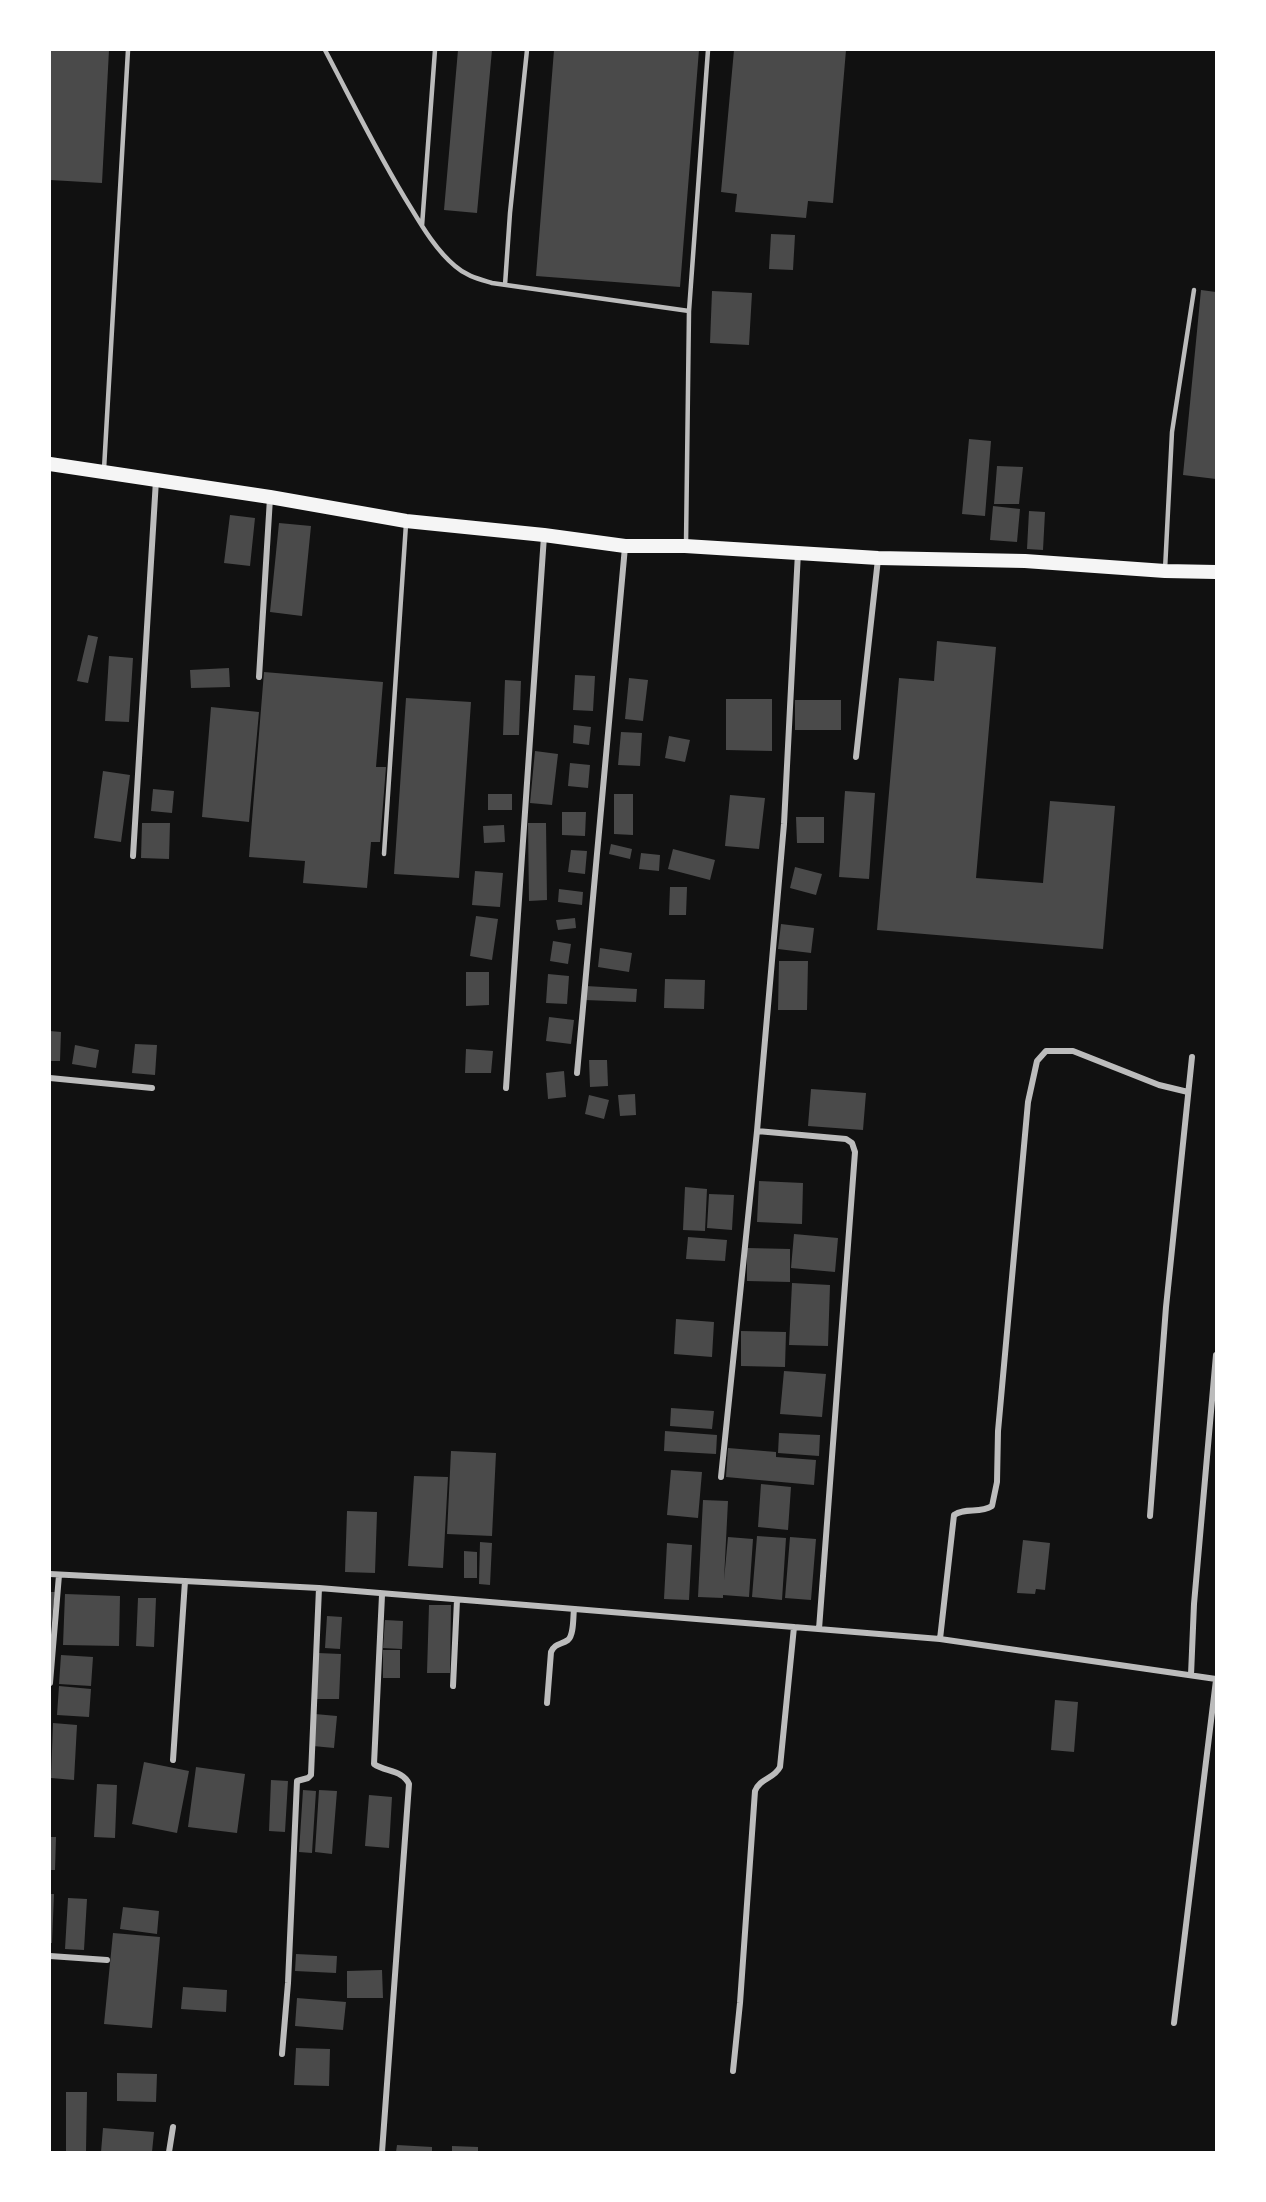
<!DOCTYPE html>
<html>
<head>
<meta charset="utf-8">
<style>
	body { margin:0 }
	#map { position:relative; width:1266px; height:2202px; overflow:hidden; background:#111; font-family:Mulish,sans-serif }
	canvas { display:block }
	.frame { position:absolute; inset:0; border:51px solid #fff; pointer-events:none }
</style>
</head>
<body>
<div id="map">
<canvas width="1266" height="2202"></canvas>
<div class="frame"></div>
</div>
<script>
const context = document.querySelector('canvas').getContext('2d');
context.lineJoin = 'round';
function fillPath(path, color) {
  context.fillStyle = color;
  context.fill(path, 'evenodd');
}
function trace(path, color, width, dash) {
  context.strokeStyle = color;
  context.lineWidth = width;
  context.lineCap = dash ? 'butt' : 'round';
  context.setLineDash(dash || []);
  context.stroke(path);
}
fillPath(new Path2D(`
	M 50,50 L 109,50 L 102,183 L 50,180 Z
	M 458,50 L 492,50 L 477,213 L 444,210 Z
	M 554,50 L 699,50 L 680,287 L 536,276 Z
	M 734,50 L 846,50 L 833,203 L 808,201 L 806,218 L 735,212 L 737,194 L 721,192 Z
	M 771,234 L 795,235 L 793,270 L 769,269 Z
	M 1201,290 L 1216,292 L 1216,479 L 1183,475 Z
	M 712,291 L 752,293 L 749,345 L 710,343 Z
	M 969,439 L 991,441 L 985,516 L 962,514 Z
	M 997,466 L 1023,467 L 1019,504 L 994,504 Z
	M 993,506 L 1020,509 L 1017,542 L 990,540 Z
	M 1029,511 L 1045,512 L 1043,550 L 1027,549 Z
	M 230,515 L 255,518 L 250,566 L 224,563 Z
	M 279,523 L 311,526 L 302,616 L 270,612 Z
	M 88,635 L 98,637 L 88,683 L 77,681 Z
	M 937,641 L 996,647 L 976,878 L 1043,883 L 1050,801 L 1115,806 L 1103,949 L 877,930 L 899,678 L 934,681 Z
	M 109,656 L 133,658 L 129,722 L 105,721 Z
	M 229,668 L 230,687 L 191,688 L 190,670 Z
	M 264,672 L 383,682 L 376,767 L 386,767 L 380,842 L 371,842 L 367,888 L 303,883 L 305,861 L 249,857 Z
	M 575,675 L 595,676 L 593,711 L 573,710 Z
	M 629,678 L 648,680 L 643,721 L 625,719 Z
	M 505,680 L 521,681 L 519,735 L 503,735 Z
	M 406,698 L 471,702 L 459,878 L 394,874 Z
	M 726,699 L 772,699 L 772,751 L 726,750 Z
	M 795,700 L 841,700 L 841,730 L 795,730 Z
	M 211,707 L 259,712 L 249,822 L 202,817 Z
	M 574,725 L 591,727 L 589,745 L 573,743 Z
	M 621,732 L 642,733 L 640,766 L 618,765 Z
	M 669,736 L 690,740 L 685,762 L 665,758 Z
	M 535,751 L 558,754 L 552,805 L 530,803 Z
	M 570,763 L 590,765 L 588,788 L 568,786 Z
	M 103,771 L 130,775 L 121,842 L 94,838 Z
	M 153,789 L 174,791 L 172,813 L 151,811 Z
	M 845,791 L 875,793 L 869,879 L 839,877 Z
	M 488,794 L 512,794 L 512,810 L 488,810 Z
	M 614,794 L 633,794 L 633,835 L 614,834 Z
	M 730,795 L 765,798 L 759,849 L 725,846 Z
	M 562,812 L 586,812 L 585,836 L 562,835 Z
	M 796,817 L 824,817 L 824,843 L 797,843 Z
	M 142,823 L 170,823 L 169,859 L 141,858 Z
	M 528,823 L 546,823 L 547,900 L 529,901 Z
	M 504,825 L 505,842 L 484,843 L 483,826 Z
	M 611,844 L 632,849 L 630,859 L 609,854 Z
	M 673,849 L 715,860 L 710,880 L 668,869 Z
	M 571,850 L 587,851 L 585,874 L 568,872 Z
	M 641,853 L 660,855 L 659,871 L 639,869 Z
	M 795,867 L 822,874 L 816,895 L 790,888 Z
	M 475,871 L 503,873 L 500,907 L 472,905 Z
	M 670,887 L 687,887 L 686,915 L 669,915 Z
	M 559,889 L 583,892 L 582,905 L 558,902 Z
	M 476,916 L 498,919 L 492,960 L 470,956 Z
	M 575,918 L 576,928 L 558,930 L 556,920 Z
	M 781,924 L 814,928 L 811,953 L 778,949 Z
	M 553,941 L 571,944 L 568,964 L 550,961 Z
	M 600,948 L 632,953 L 629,972 L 598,967 Z
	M 779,961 L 808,961 L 807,1010 L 778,1010 Z
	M 466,972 L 489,972 L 489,1005 L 466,1006 Z
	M 548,974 L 569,976 L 567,1004 L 546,1003 Z
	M 665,979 L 705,980 L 704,1009 L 664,1008 Z
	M 586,986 L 637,989 L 636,1002 L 585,1000 Z
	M 549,1017 L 574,1020 L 571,1044 L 546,1041 Z
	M 50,1031 L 61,1032 L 60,1061 L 50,1061 Z
	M 135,1044 L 157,1045 L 155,1075 L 132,1073 Z
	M 75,1045 L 99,1050 L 96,1068 L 72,1064 Z
	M 466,1049 L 493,1051 L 491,1073 L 465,1073 Z
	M 589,1060 L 607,1060 L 608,1086 L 590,1087 Z
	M 564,1071 L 566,1097 L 548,1099 L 546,1073 Z
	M 811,1089 L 866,1093 L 863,1130 L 808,1126 Z
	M 635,1094 L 636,1115 L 620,1116 L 618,1095 Z
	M 589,1095 L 609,1100 L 604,1119 L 585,1114 Z
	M 759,1181 L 803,1183 L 802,1224 L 757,1222 Z
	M 685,1187 L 707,1189 L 705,1231 L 683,1230 Z
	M 709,1194 L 734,1195 L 732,1230 L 707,1228 Z
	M 794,1234 L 838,1238 L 835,1272 L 791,1268 Z
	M 688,1237 L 727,1240 L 725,1261 L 686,1259 Z
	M 747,1248 L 790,1249 L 790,1282 L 747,1281 Z
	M 792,1283 L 830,1285 L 828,1346 L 789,1345 Z
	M 676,1319 L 714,1322 L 712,1357 L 674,1354 Z
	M 741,1331 L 786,1332 L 785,1367 L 741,1366 Z
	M 784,1371 L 826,1374 L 822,1417 L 780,1414 Z
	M 671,1408 L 714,1411 L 712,1429 L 670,1426 Z
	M 665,1431 L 717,1435 L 716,1454 L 664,1451 Z
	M 779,1433 L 820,1435 L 819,1456 L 778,1453 Z
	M 728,1448 L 776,1452 L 776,1457 L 816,1460 L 814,1485 L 726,1477 Z
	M 451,1451 L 496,1453 L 492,1536 L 447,1534 Z
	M 671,1470 L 702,1472 L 698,1518 L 667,1515 Z
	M 414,1476 L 448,1477 L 443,1568 L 408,1566 Z
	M 761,1484 L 791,1487 L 788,1530 L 758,1527 Z
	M 703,1500 L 728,1501 L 724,1580 L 728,1537 L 753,1539 L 749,1597 L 723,1595 L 723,1598 L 698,1597 Z
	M 347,1511 L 377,1512 L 375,1573 L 345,1572 Z
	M 757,1536 L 786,1538 L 782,1600 L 752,1597 Z
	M 790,1537 L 816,1539 L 811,1600 L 785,1598 Z
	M 1023,1540 L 1050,1543 L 1045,1590 L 1036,1589 L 1035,1594 L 1017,1593 Z
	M 480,1542 L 492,1543 L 490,1585 L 479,1584 Z
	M 667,1543 L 692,1545 L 689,1600 L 664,1599 Z
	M 464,1551 L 477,1552 L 477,1578 L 464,1578 Z
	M 50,1592 L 55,1592 L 51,1627 L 50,1627 Z
	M 65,1594 L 120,1596 L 119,1646 L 63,1645 Z
	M 138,1598 L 156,1598 L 154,1647 L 136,1646 Z
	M 429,1605 L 451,1605 L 450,1673 L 427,1673 Z
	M 327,1616 L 342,1617 L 340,1649 L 325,1648 Z
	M 385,1620 L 403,1621 L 402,1649 L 383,1648 Z
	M 383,1650 L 400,1650 L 400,1678 L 383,1678 Z
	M 318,1653 L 341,1654 L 339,1699 L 316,1699 Z
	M 61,1655 L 93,1657 L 91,1686 L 59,1684 Z
	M 59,1686 L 91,1689 L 89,1717 L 57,1715 Z
	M 1055,1700 L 1078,1702 L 1074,1752 L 1051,1750 Z
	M 315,1714 L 337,1716 L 334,1748 L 313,1746 Z
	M 53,1723 L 77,1725 L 74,1780 L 51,1778 Z
	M 144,1762 L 189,1771 L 177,1833 L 132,1824 Z
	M 196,1767 L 245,1774 L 237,1833 L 188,1827 Z
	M 271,1780 L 288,1781 L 285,1832 L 269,1831 Z
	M 97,1784 L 117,1785 L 115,1838 L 94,1837 Z
	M 303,1790 L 316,1791 L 312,1853 L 299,1852 Z
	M 319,1790 L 337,1791 L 332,1854 L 315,1852 Z
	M 369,1795 L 392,1797 L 389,1848 L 365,1846 Z
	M 50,1837 L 56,1837 L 55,1870 L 50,1870 Z
	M 50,1894 L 54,1894 L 52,1943 L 50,1943 Z
	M 68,1898 L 87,1899 L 84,1950 L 65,1949 Z
	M 123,1907 L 159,1911 L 157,1934 L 120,1929 Z
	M 113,1933 L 160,1937 L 152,2028 L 104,2024 Z
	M 296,1954 L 337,1956 L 336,1973 L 295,1971 Z
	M 382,1970 L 383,1998 L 347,1998 L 347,1971 Z
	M 183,1987 L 227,1990 L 226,2012 L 181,2009 Z
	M 297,1998 L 346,2002 L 343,2030 L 295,2026 Z
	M 296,2048 L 330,2049 L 329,2086 L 294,2085 Z
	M 117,2073 L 157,2074 L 156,2102 L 117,2101 Z
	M 66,2092 L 87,2092 L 86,2152 L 66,2152 Z
	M 103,2128 L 154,2132 L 152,2152 L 101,2152 Z
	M 397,2145 L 432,2147 L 432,2152 L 396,2152 Z
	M 452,2146 L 478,2147 L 478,2152 L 452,2152 Z`), '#4a4a4a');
trace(new Path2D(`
	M 325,50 C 353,103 379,157 411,208 C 423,228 437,251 455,266 C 466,276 479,279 492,283 L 689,311
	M 422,226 L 435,50
	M 505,285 L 510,213 L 527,50
	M 104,469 L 128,50
	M 686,544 L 689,311 L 708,50
	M 1165,570 L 1172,432 L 1194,290
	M 384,854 L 406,524`), '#bcbcbc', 4.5);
trace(new Path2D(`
	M 259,677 L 270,498
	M 856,757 L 878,559
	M 133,856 L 156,480
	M 577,1073 L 625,547
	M 50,1078 L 152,1088
	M 506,1088 L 544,536
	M 757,1131 L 846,1139 L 852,1143 L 855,1152 L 819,1629
	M 721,1477 L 757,1131 L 784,824 L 798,552
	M 1150,1516 L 1166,1307 L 1192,1057
	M 50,1574 L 319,1588 L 940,1639 L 1216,1679
	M 940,1639 L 954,1515 C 965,1507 980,1514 992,1506 L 997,1482 L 998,1431 L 1028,1102 L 1037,1061 L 1046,1051 L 1073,1051 L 1159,1085 L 1188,1092
	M 1191,1675 L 1194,1604 L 1216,1355
	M 50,1683 L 59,1575
	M 453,1686 L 457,1600
	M 547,1703 L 551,1652 C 555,1643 561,1645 568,1640 C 574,1635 573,1617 574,1609
	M 173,1760 L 185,1581
	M 50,1956 L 107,1960
	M 1174,2023 L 1216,1680
	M 282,2054 L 288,1983 L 297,1781 L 308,1778 L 311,1775 L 319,1588
	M 733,2071 L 740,2003 L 755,1791 C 760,1778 774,1779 780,1767 L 794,1627
	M 169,2152 L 173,2127
	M 382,2152 L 409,1784 C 403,1770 385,1772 374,1764 L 382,1595`), '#bcbcbc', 6);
trace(new Path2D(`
	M 50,464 L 270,497 L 406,521 L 544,535 L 625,546 L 685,546 L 878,558 L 1025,561 L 1165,571 L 1216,572`), '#f5f5f5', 14);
</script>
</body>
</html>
